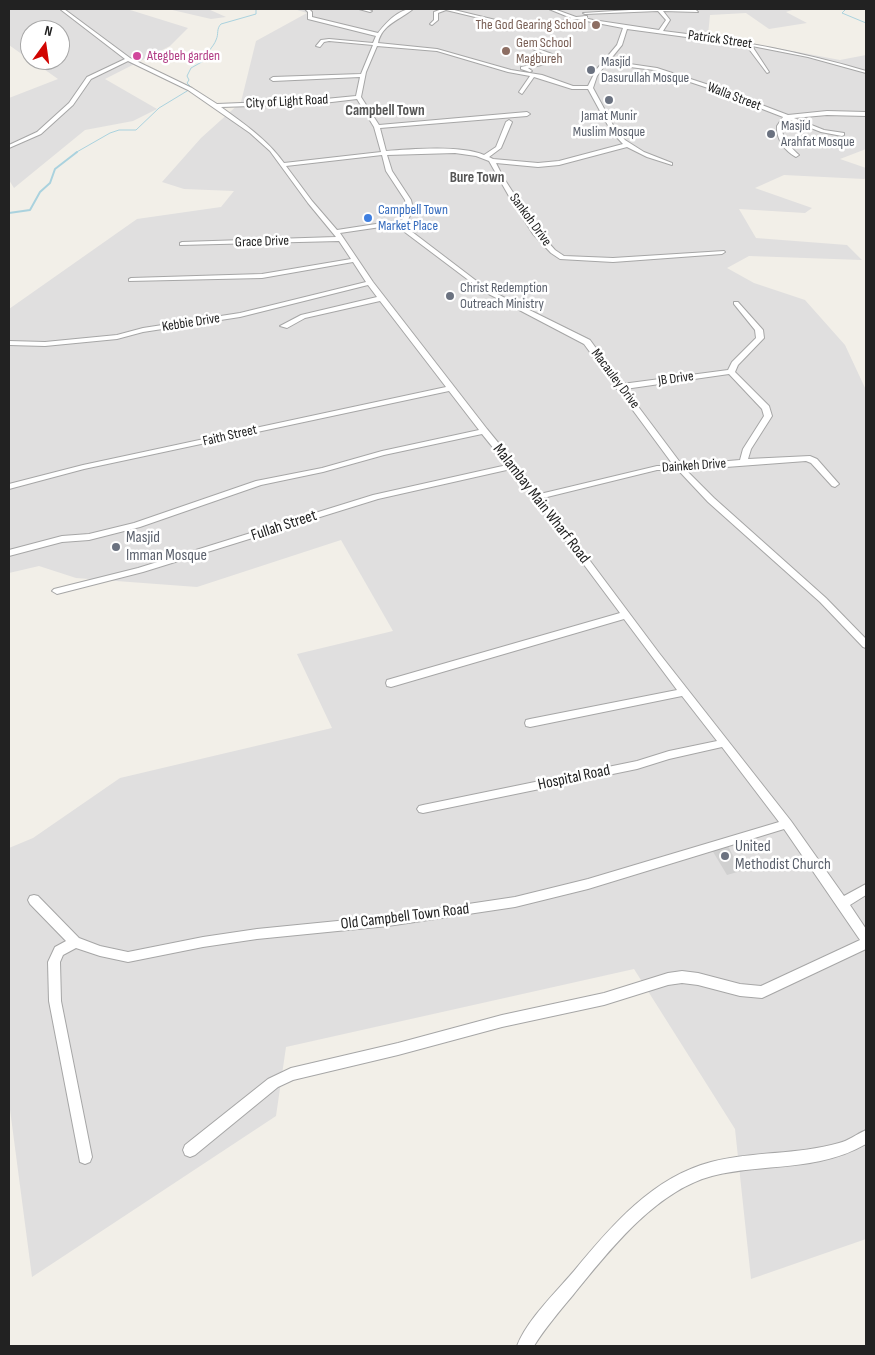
<!DOCTYPE html>
<html>
<head>
<meta charset="utf-8">
<style>
	body { margin:0 }
	#map { position:relative; width:875px; height:1355px; overflow:hidden; background:#f2efe8; font-family:"Sofia Sans Condensed",sans-serif }
	canvas { display:block }
	.frame { position:absolute; inset:0; border:10px solid #222; pointer-events:none }
	.north { position:absolute; left:20px; top:20px; width:50px; height:50px; box-sizing:border-box; background:#fff; border:1px solid #a7a7a7; border-radius:50%; rotate:14deg; font-size:14px; font-weight:700; line-height:20px; text-align:center; color:#222 }
	.north::after { content:''; display:block; margin:auto; width:18px; height:22px; background:#d10502; clip-path:polygon(50% 0,100% 100%,50% 72%,0 100%) }
</style>
</head>
<body>
<div id="map">
<canvas width="875" height="1355"></canvas>
<div class="frame"></div>
<div class="north">N</div>
</div>
<script>
const context = document.querySelector('canvas').getContext('2d');
context.lineJoin = 'round';
function fillPath(path, color) {
  context.fillStyle = color;
  context.fill(path, 'evenodd');
}
function trace(path, color, width, dash) {
  context.strokeStyle = color;
  context.lineWidth = width;
  context.lineCap = dash ? 'butt' : 'round';
  context.setLineDash(dash || []);
  context.stroke(path);
}
function label(font, color, halo, rows, align = 'center') {
  context.font = font + ' "Sofia Sans Condensed",sans-serif';
  context.lineWidth = 5;
  context.setLineDash([]);
  context.textBaseline = 'middle';
  context.strokeStyle = halo;
  context.fillStyle = color;
  for (const [text, x, y, turn = 0] of rows) {
    context.save();
    context.translate(x, y);
    context.rotate((+turn || 0) * Math.PI / 180);
    context.textAlign = isNaN(turn) ? turn : align;
    if (halo) context.strokeText(text, 0, 0);
    context.fillText(text, 0, 0);
    context.restore();
  }
}
fillPath(new Path2D(`
	M 9,9 L 127,9 L 188,28 L 170,46 L 105,79 L 157,109 L 133,121 L 85,130 L 14,188 L 9,180 L 9,98 L 58,79 L 31,60 L 60,60 L 60,30 L 30,30 L 30,60 L 9,45 Z
	M 168,9 L 208,9 L 226,17 L 211,19 Z
	M 294,9 L 795,9 L 786,12 L 807,23 L 769,29 L 746,13 L 710,15 L 708,35 L 840,60 L 866,55 L 866,149 L 840,159 L 866,168 L 866,178 L 864,179 L 784,175 L 755,188 L 812,208 L 805,213 L 739,209 L 756,238 L 847,245 L 862,260 L 749,256 L 727,268 L 754,283 L 805,300 L 845,345 L 866,390 L 866,1239 L 751,1279 L 735,1129 L 634,969 L 286,1047 L 276,1116 L 32,1277 L 9,1102 L 9,848 L 33,838 L 120,778 L 332,728 L 297,654 L 393,631 L 341,540 L 197,587 L 76,578 L 39,566 L 9,573 L 9,309 L 137,219 L 221,207 L 234,191 L 184,189 L 162,182 L 201,138 L 241,102 L 256,41 L 307,13 Z`), '#e0dfdf');
fillPath(new Path2D(`
	M 728,846 L 741,871 L 727,875 L 712,850 Z`), '#d0d0d0');
trace(new Path2D(`
	M 846,9 L 842,13 L 866,23
	M 75,153 L 110,133 L 119,130 L 136,130 L 159,108 L 192,88 L 187,83 L 189,80 L 187,76 L 191,68 L 207,59 C 207,50 213,48 216,40 C 219,34 216,29 221,24 L 256,14 L 256,9`), '#aad2de', 1);
trace(new Path2D(`
	M 9,213 L 30,210 L 40,192 L 50,183 L 55,169 L 77,152`), '#aad2de', 2);
const minor = new Path2D(`
	M 60,9 L 64,9 L 130,58 L 192,88 L 217,104 L 315,100 L 356,96 L 360,77 L 273,81 L 270,79 L 273,77 L 361,74 L 373,45 L 329,41 L 324,42 L 320,47 L 316,46 L 321,40 L 329,39 L 373,43 L 376,36 L 308,19 L 308,12 L 305,9 L 309,9 L 312,12 L 312,17 L 378,33 C 386,23 398,9 413,9 C 400,20 382,24 378,43 L 437,49 L 511,70 L 542,75 L 573,86 L 588,86 L 596,70 L 617,45 L 623,28 L 576,19 L 537,30 L 529,30 L 446,10 L 438,13 L 438,20 L 432,25 L 430,24 L 434,20 L 434,12 L 442,9 L 450,9 L 529,28 L 537,28 L 571,18 L 549,9 L 554,9 L 576,17 L 587,16 L 587,18 L 584,18 L 593,20 L 659,30 L 666,20 L 658,11 L 585,14 L 583,13 L 646,9 L 696,10 L 698,12 L 663,11 L 670,20 L 663,31 C 732,39 799,51 866,71 L 866,73 L 808,57 L 752,46 L 769,72 L 767,73 L 746,45 L 627,29 L 622,45 L 609,61 L 657,68 L 712,86 L 788,115 L 827,111 L 866,112 L 866,116 L 827,115 L 794,118 L 824,130 L 844,133 L 844,135 L 842,136 L 821,132 L 788,119 C 774,131 789,146 799,155 L 796,157 C 785,151 776,139 777,126 L 783,117 L 708,88 L 654,70 L 606,64 L 597,76 L 593,88 L 613,125 L 625,140 L 644,152 L 672,163 L 672,165 L 647,157 L 627,147 L 559,165 L 538,167 L 496,163 L 503,177 L 538,231 L 555,250 L 564,256 L 613,258 L 724,251 L 725,252 L 722,254 L 613,262 L 560,259 L 551,253 L 533,234 L 510,198 L 489,161 L 476,156 L 455,153 L 387,155 L 392,171 L 411,200 L 413,209 L 407,222 L 407,228 L 487,289 L 590,340 L 622,384 L 728,370 L 732,362 L 756,338 L 755,330 L 734,304 L 734,302 L 738,302 L 763,330 L 764,338 L 738,365 L 735,372 L 769,406 L 772,416 L 751,449 L 748,459 L 810,456 L 817,459 L 839,484 L 835,487 L 832,486 L 811,463 L 806,461 L 686,470 L 714,498 L 826,598 L 866,639 L 866,648 L 863,647 L 820,602 L 708,502 L 678,470 L 657,470 L 543,498 L 659,653 L 791,821 L 844,896 L 866,884 L 866,895 L 850,905 L 866,929 L 866,949 L 762,998 L 740,996 L 698,985 L 682,983 L 668,985 L 604,1005 L 502,1027 L 398,1055 L 293,1080 L 278,1087 L 195,1155 L 190,1157 L 185,1155 L 183,1150 L 185,1145 L 268,1079 L 291,1068 L 398,1043 L 502,1015 L 604,993 L 668,973 L 682,971 L 698,973 L 740,984 L 761,986 L 860,940 L 784,829 L 588,889 L 515,907 L 388,926 L 257,939 L 203,947 L 128,962 L 100,956 L 76,948 L 63,955 L 60,962 L 61,1001 L 92,1157 L 90,1162 L 85,1164 L 80,1162 L 49,1001 L 48,962 L 55,947 L 66,941 L 30,904 L 28,900 L 30,896 L 34,895 L 38,896 L 79,938 L 100,946 L 128,952 L 203,937 L 257,929 L 388,916 L 515,897 L 588,879 L 779,822 L 722,747 L 669,759 L 637,769 L 423,813 L 419,812 L 417,809 L 419,806 L 423,805 L 637,761 L 669,751 L 717,741 L 682,696 L 530,727 L 526,726 L 525,723 L 526,720 L 530,719 L 677,690 L 624,619 L 391,687 L 387,686 L 386,683 L 387,680 L 620,613 L 535,499 L 511,469 L 378,499 L 143,572 L 57,594 L 52,591 L 54,589 L 138,568 L 373,495 L 507,465 L 482,434 L 384,455 L 323,472 L 261,485 L 140,527 L 89,540 L 62,542 L 9,556 L 9,550 L 62,536 L 89,534 L 134,523 L 256,481 L 322,468 L 382,451 L 479,430 L 449,391 L 84,469 L 9,489 L 9,484 L 83,465 L 446,387 L 380,301 L 305,318 L 287,328 L 280,326 L 301,315 L 377,297 L 368,285 L 240,317 L 143,332 L 117,339 L 45,346 L 9,345 L 9,341 L 45,342 L 117,335 L 143,328 L 240,313 L 366,282 L 353,262 L 262,278 L 129,281 L 129,279 L 131,278 L 262,274 L 351,259 L 339,241 L 180,245 L 180,243 L 182,242 L 336,237 L 308,203 L 270,151 L 250,133 L 188,90 L 128,61 L 91,79 L 73,105 L 41,134 L 9,148 L 9,145 L 37,132 L 69,103 L 87,77 L 125,59 ZM 377,46 L 437,51 L 508,72 L 530,76 L 519,92 L 522,94 L 534,77 L 572,89 L 588,89 L 611,131 L 623,144 L 559,161 L 538,163 L 493,159 L 489,157 L 501,148 L 512,122 L 509,120 L 506,122 L 496,147 L 484,155 C 462,145 412,149 386,151 L 380,128 L 527,116 L 530,114 L 527,112 L 379,125 L 361,97 L 366,72 ZM 357,99 L 374,127 L 381,152 L 284,163 C 267,139 244,124 221,107 L 315,104 ZM 382,155 L 386,171 L 405,200 L 407,209 L 402,220 L 337,230 L 312,201 L 286,166 ZM 401,224 L 402,230 L 483,291 L 584,344 L 674,466 L 657,466 L 540,494 L 487,429 L 373,282 L 340,233 ZM 729,374 L 762,409 L 764,416 L 743,449 L 740,460 L 682,465 L 625,389 Z
	M 359,9 L 366,9 L 372,11 L 370,12 Z
	M 533,47 L 560,57 L 559,61 L 528,68 L 532,71 L 530,72 L 521,69 L 521,67 L 555,60 L 555,59 L 533,49 Z
	M 866,1130 L 866,1144 C 818,1172 763,1163 712,1176 C 655,1191 608,1252 573,1295 C 559,1312 545,1328 534,1346 L 517,1346 C 527,1320 556,1292 574,1271 C 611,1226 653,1177 711,1162 C 753,1151 797,1155 839,1143 C 848,1141 857,1134 866,1130 Z`);
trace(minor, '#a6a6a6', 2);
fillPath(minor, '#fff');
for (const [x, y, r, color] of [
	[596,25,5,"#8d6e63"],
	[506,51,5,"#8d6e63"],
	[137,56,5,"#d1479c"],
	[591,70,5,"#6b7280"],
	[609,100,5,"#6b7280"],
	[771,134,5,"#6b7280"],
	[368,218,5,"#3f7fe0"],
	[450,296,5,"#6b7280"],
	[116,547,5,"#6b7280"],
	[725,856,5,"#6b7280"]
]) {
  const dot = new Path2D();
  dot.arc(x, y, r, 0, 2 * Math.PI);
  context.fillStyle = color;
  context.fill(dot);
  trace(dot, '#fff', 2);
}
label('14px', '#785e54', '#fff', [
	["The God Gearing School",586,25],
	["Gem School",516,43,"left"],
	["Magbureh",516,59,"left"]
], 'right');
label('14px', '#222', '#fff', [
	["Patrick Street",720,40,8],
	["Walla Street",734,97,21],
	["City of Light Road",287,102,-3],
	["Sankoh Drive",530,220,54],
	["Grace Drive",262,242,-2],
	["Kebbie Drive",191,323,-9],
	["Macauley Drive",615,379,53],
	["JB Drive",676,379,-8],
	["Faith Street",230,436,-13],
	["Dainkeh Drive",694,466,-4]
]);
label('14px', '#b23c85', '#fff', [
	["Ategbeh garden",147,56]
], 'left');
label('14px', '#5b616d', '#fff', [
	["Masjid",601,62],
	["Dasurullah Mosque",601,78],
	["Jamat Munir",609,116,"center"],
	["Muslim Mosque",609,132,"center"],
	["Masjid",781,126],
	["Arahfat Mosque",781,142],
	["Christ Redemption",460,288],
	["Outreach Ministry",460,304]
], 'left');
label('14px', '#366cbe', '#fff', [
	["Campbell Town",378,210],
	["Market Place",378,226]
], 'left');
label('bold 15px', '#555', '#fff', [
	["Campbell Town",385,111],
	["Bure Town",477,178]
]);
label('16px', '#222', '#fff', [
	["Malambay Main Wharf Road",541,504,52],
	["Fullah Street",284,526,-18],
	["Hospital Road",574,778,-12],
	["Old Campbell Town Road",405,917,-7]
]);
label('16px', '#5b616d', '#fff', [
	["Masjid",126,538],
	["Imman Mosque",126,556],
	["United",735,847],
	["Methodist Church",735,865]
], 'left');
</script>
</body>
</html>
